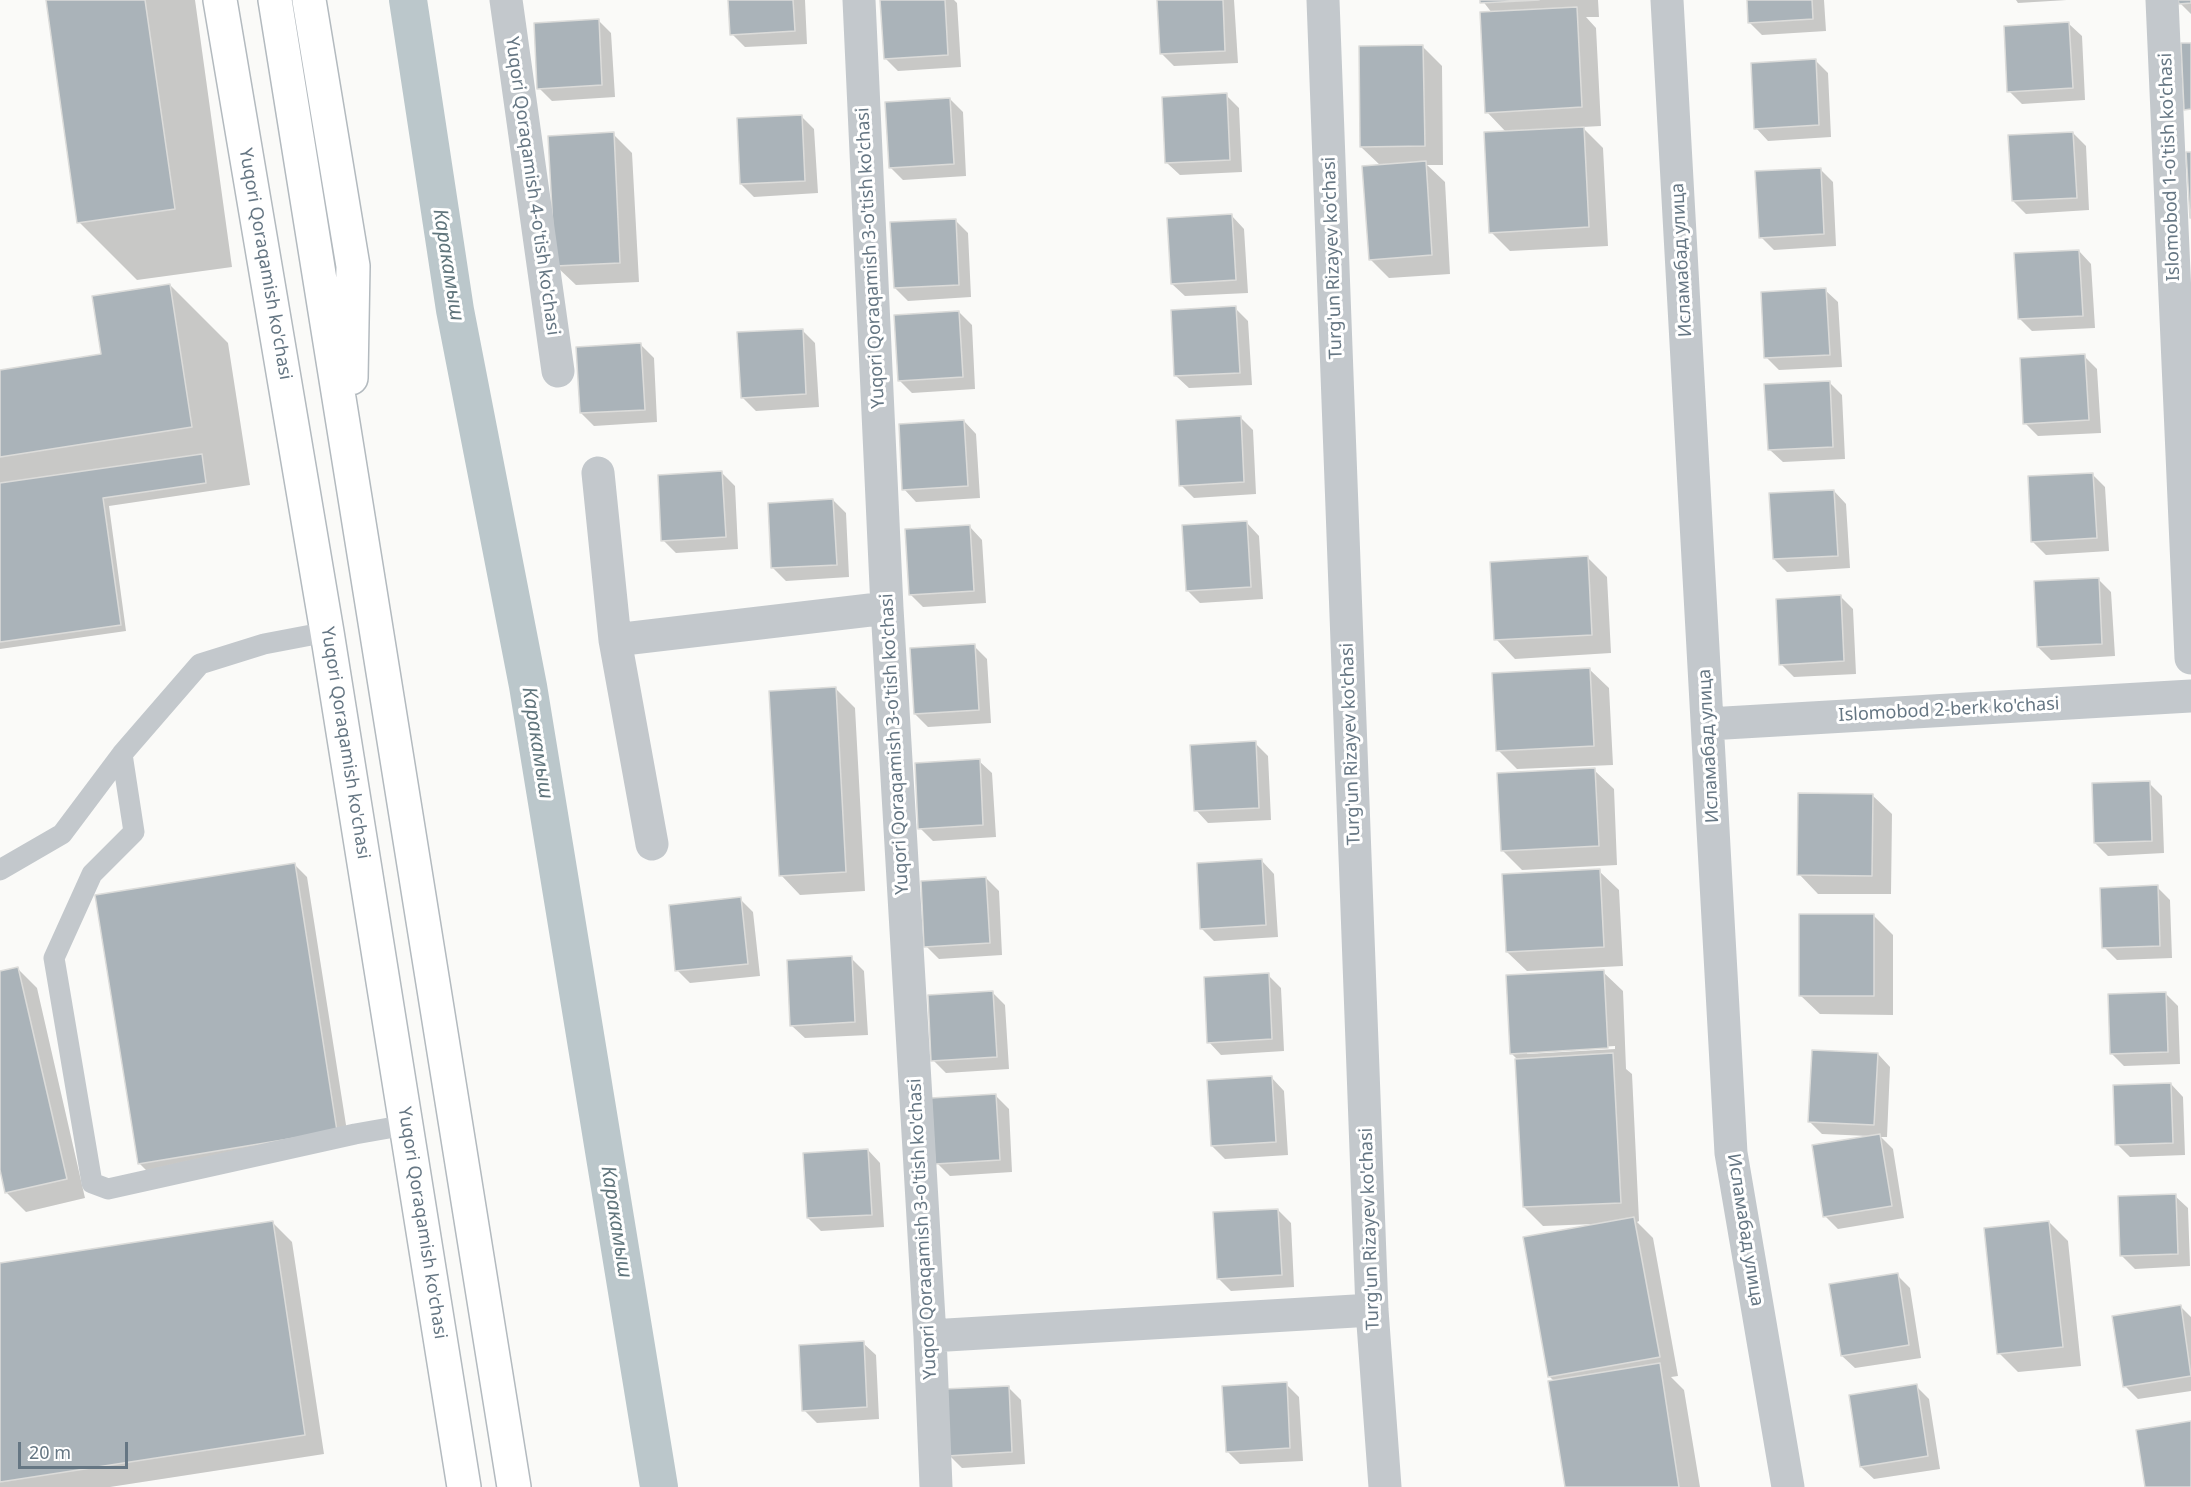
<!DOCTYPE html>
<html>
<head>
<meta charset="utf-8">
<style>
	body { margin:0 }
	#map { position:relative; width:2191px; height:1487px; overflow:hidden; background:#fafaf8; font-family:"Noto Sans",sans-serif }
	canvas { display:block }
	.scale { position:absolute; left:18px; top:1442px; width:110px; height:27px; box-sizing:border-box; border:3px solid #657683; border-top:0; padding-left:8px; font-size:18px; line-height:21px; white-space:nowrap; color:#657683; -webkit-text-stroke:4px #fff; paint-order:stroke }
</style>
</head>
<body>
<div id="map">
<canvas width="2191" height="1487"></canvas>
<div class="scale">20 m</div>
</div>
<script>
const context = document.querySelector('canvas').getContext('2d');
context.lineJoin = 'round';
function fillPath(path, color) {
  context.fillStyle = color;
  context.fill(path, 'evenodd');
}
function trace(path, color, width, dash) {
  context.strokeStyle = color;
  context.lineWidth = width;
  context.lineCap = dash ? 'butt' : 'round';
  context.setLineDash(dash || []);
  context.stroke(path);
}
function label(font, color, halo, rows, align = 'center') {
  context.font = font + ' "Noto Sans",sans-serif';
  context.lineWidth = 6;
  context.setLineDash([]);
  context.textBaseline = 'middle';
  context.strokeStyle = halo;
  context.fillStyle = color;
  for (const [text, x, y, turn = 0] of rows) {
    context.save();
    context.translate(x, y);
    context.rotate((+turn || 0) * Math.PI / 180);
    context.textAlign = isNaN(turn) ? turn : align;
    if (halo) context.strokeText(text, 0, 0);
    context.fillText(text, 0, 0);
    context.restore();
  }
}
fillPath(new Path2D(`
	M 48,0 L 195,0 L 232,267 L 137,280 L 79,222 Z
	M 730,0 L 805,0 L 807,44 L 745,47 L 732,34 Z
	M 882,0 L 954,0 L 957,3 L 961,67 L 898,71 L 885,58 Z
	M 1159,0 L 1234,0 L 1238,63 L 1174,66 L 1162,54 Z
	M 1482,0 L 1598,0 L 1599,17 L 1586,17 L 1596,28 L 1601,126 L 1582,127 L 1603,148 L 1608,246 L 1510,251 L 1491,232 L 1507,133 L 1487,112 L 1492,13 Z
	M 1748,0 L 1824,0 L 1826,31 L 1762,35 L 1749,22 Z
	M 2016,0 L 2067,0 L 2018,3 Z
	M 2180,0 L 2191,0 L 2191,14 L 2180,3 Z
	M 598,20 L 611,33 L 615,97 L 552,101 L 539,88 Z
	M 2069,24 L 2082,36 L 2085,100 L 2022,104 L 2009,91 Z
	M 1423,47 L 1442,66 L 1443,165 L 1427,165 L 1445,182 L 1450,274 L 1389,278 L 1370,259 L 1381,166 L 1361,147 Z
	M 1815,60 L 1828,73 L 1831,137 L 1768,141 L 1756,128 Z
	M 1226,95 L 1239,108 L 1242,172 L 1180,175 L 1167,163 Z
	M 950,99 L 963,112 L 966,176 L 903,180 L 890,167 Z
	M 801,116 L 814,129 L 818,193 L 754,197 L 741,184 Z
	M 2073,133 L 2086,146 L 2089,210 L 2026,214 L 2013,201 Z
	M 613,134 L 632,153 L 639,282 L 576,285 L 556,266 Z
	M 1820,169 L 1833,182 L 1836,246 L 1774,250 L 1761,237 Z
	M 1232,216 L 1244,229 L 1248,293 L 1185,296 L 1172,284 Z
	M 955,220 L 968,233 L 971,297 L 908,301 L 895,288 Z
	M 2079,251 L 2091,264 L 2095,328 L 2032,331 L 2019,318 Z
	M 170,285 L 228,343 L 250,485 L 109,506 L 126,631 L 0,649 L 0,372 L 103,356 Z
	M 1825,290 L 1838,302 L 1842,367 L 1779,370 L 1766,357 Z
	M 1235,308 L 1248,321 L 1252,385 L 1189,388 L 1176,376 Z
	M 959,312 L 972,325 L 975,389 L 912,393 L 899,380 Z
	M 802,330 L 815,343 L 819,407 L 756,411 L 743,398 Z
	M 641,345 L 654,358 L 657,422 L 594,426 L 581,413 Z
	M 2084,356 L 2097,369 L 2101,433 L 2038,436 L 2025,423 Z
	M 1829,382 L 1842,395 L 1845,459 L 1783,462 L 1770,450 Z
	M 1240,417 L 1253,430 L 1256,494 L 1194,498 L 1181,485 Z
	M 964,421 L 976,434 L 980,498 L 916,502 L 904,489 Z
	M 722,473 L 735,486 L 738,549 L 676,553 L 663,540 Z
	M 2092,474 L 2105,487 L 2109,551 L 2046,555 L 2033,542 Z
	M 1834,491 L 1846,504 L 1850,568 L 1787,572 L 1774,559 Z
	M 833,500 L 846,513 L 849,577 L 786,581 L 773,568 Z
	M 1247,523 L 1259,536 L 1263,599 L 1200,603 L 1187,590 Z
	M 970,527 L 982,540 L 986,603 L 923,607 L 910,594 Z
	M 1588,558 L 1607,577 L 1611,653 L 1515,659 L 1496,639 Z
	M 2098,579 L 2111,592 L 2115,656 L 2051,660 L 2038,647 Z
	M 1840,596 L 1853,609 L 1856,674 L 1794,677 L 1781,664 Z
	M 974,646 L 987,659 L 991,723 L 928,727 L 915,714 Z
	M 1589,669 L 1609,688 L 1613,765 L 1517,769 L 1498,750 Z
	M 836,689 L 855,708 L 865,891 L 800,895 L 781,875 Z
	M 1255,743 L 1268,756 L 1271,820 L 1208,823 L 1196,810 Z
	M 979,761 L 992,773 L 996,837 L 933,841 L 920,828 Z
	M 1594,770 L 1614,789 L 1617,865 L 1522,870 L 1503,851 Z
	M 2149,783 L 2162,796 L 2164,853 L 2108,856 L 2095,843 Z
	M 1872,795 L 1892,814 L 1891,894 L 1818,894 L 1799,874 Z
	M 1262,861 L 1274,874 L 1278,937 L 1214,941 L 1201,928 Z
	M 294,864 L 307,877 L 349,1144 L 152,1176 L 139,1163 Z
	M 1599,871 L 1619,890 L 1623,966 L 1527,971 L 1507,952 Z
	M 986,878 L 999,891 L 1002,955 L 939,959 L 926,946 Z
	M 2157,887 L 2170,900 L 2172,958 L 2117,960 L 2104,947 Z
	M 740,899 L 753,912 L 760,976 L 690,983 L 677,970 Z
	M 1874,916 L 1893,935 L 1893,1015 L 1820,1014 L 1800,995 Z
	M 851,958 L 864,971 L 868,1035 L 805,1038 L 792,1026 Z
	M 18,969 L 37,988 L 85,1198 L 26,1212 L 7,1193 L 0,1163 L 0,973 Z
	M 1603,972 L 1623,991 L 1626,1069 L 1632,1074 L 1639,1221 L 1637,1222 L 1653,1238 L 1678,1376 L 1671,1377 L 1684,1390 L 1700,1487 L 1567,1487 L 1555,1382 L 1549,1376 L 1594,1224 L 1543,1226 L 1524,1207 L 1517,1059 L 1511,1053 ZM 1615,1046 L 1615,1049 L 1527,1054 L 1527,1051 Z
	M 1268,975 L 1281,988 L 1284,1051 L 1221,1055 L 1209,1042 Z
	M 992,992 L 1005,1005 L 1009,1069 L 946,1073 L 933,1060 Z
	M 2165,993 L 2178,1006 L 2180,1064 L 2124,1066 L 2111,1053 Z
	M 1878,1054 L 1890,1067 L 1887,1137 L 1881,1137 L 1893,1149 L 1904,1218 L 1838,1229 L 1825,1216 L 1869,1136 L 1822,1134 L 1809,1121 Z
	M 1272,1078 L 1284,1091 L 1288,1155 L 1225,1159 L 1212,1146 Z
	M 2171,1084 L 2183,1097 L 2185,1155 L 2130,1157 L 2117,1144 Z
	M 996,1096 L 1009,1109 L 1012,1172 L 950,1176 L 937,1163 Z
	M 868,1150 L 880,1163 L 884,1227 L 821,1231 L 808,1218 Z
	M 2175,1196 L 2188,1208 L 2190,1266 L 2135,1269 L 2122,1256 Z
	M 1278,1210 L 1291,1223 L 1294,1287 L 1231,1291 L 1218,1278 Z
	M 2049,1222 L 2068,1241 L 2081,1366 L 2018,1372 L 1999,1353 Z
	M 273,1223 L 292,1242 L 324,1454 L 110,1487 L 0,1487 L 0,1265 Z
	M 1897,1275 L 1910,1288 L 1921,1358 L 1855,1368 L 1842,1356 Z
	M 2180,1306 L 2191,1317 L 2191,1391 L 2138,1399 L 2125,1386 Z
	M 863,1343 L 876,1355 L 879,1419 L 817,1423 L 804,1410 Z
	M 1286,1384 L 1299,1397 L 1303,1461 L 1240,1464 L 1227,1451 Z
	M 1916,1386 L 1929,1399 L 1940,1469 L 1874,1479 L 1861,1467 Z
	M 1008,1387 L 1021,1400 L 1025,1464 L 962,1468 L 949,1455 Z`), '#0003');
trace(new Path2D(`
	M 408,0 L 455,310 L 528,686 L 659,1487`), '#bbc7cb', 38);
const building = new Path2D(`
	M 46,0 L 145,0 L 175,209 L 77,223 Z
	M 728,0 L 793,0 L 795,31 L 730,35 Z
	M 880,0 L 945,0 L 948,55 L 884,59 Z
	M 1157,0 L 1223,0 L 1225,51 L 1160,54 Z
	M 1480,0 L 1539,0 L 1480,3 Z
	M 1747,0 L 1812,0 L 1813,19 L 1748,23 Z
	M 2178,0 L 2191,0 L 2191,3 L 2179,4 Z
	M 1577,7 L 1582,107 L 1485,113 L 1480,12 Z
	M 599,19 L 602,85 L 537,89 L 534,23 Z
	M 2069,22 L 2073,88 L 2007,92 L 2004,26 Z
	M 2181,43 L 2191,43 L 2191,109 L 2184,110 Z
	M 1423,45 L 1425,146 L 1360,147 L 1359,46 Z
	M 1816,59 L 1819,125 L 1754,129 L 1751,63 Z
	M 1227,93 L 1230,160 L 1165,163 L 1162,97 Z
	M 950,98 L 954,164 L 889,168 L 885,102 Z
	M 802,115 L 805,181 L 740,184 L 737,118 Z
	M 1584,127 L 1589,227 L 1489,233 L 1484,132 Z
	M 614,132 L 620,263 L 555,266 L 548,136 Z
	M 2073,132 L 2077,198 L 2012,201 L 2008,135 Z
	M 2186,152 L 2191,152 L 2191,218 L 2190,218 Z
	M 1426,161 L 1432,255 L 1369,260 L 1362,166 Z
	M 1821,168 L 1824,234 L 1759,238 L 1755,171 Z
	M 1232,214 L 1236,280 L 1171,284 L 1167,218 Z
	M 956,219 L 959,285 L 894,288 L 890,222 Z
	M 2079,250 L 2083,316 L 2018,319 L 2014,253 Z
	M 170,284 L 192,427 L 0,457 L 0,370 L 101,354 L 92,296 Z
	M 1826,288 L 1830,355 L 1764,358 L 1761,292 Z
	M 1236,306 L 1240,373 L 1174,376 L 1171,310 Z
	M 959,311 L 963,377 L 898,381 L 894,315 Z
	M 803,329 L 806,394 L 741,398 L 737,332 Z
	M 641,343 L 645,410 L 580,413 L 576,347 Z
	M 2085,354 L 2089,420 L 2023,424 L 2020,358 Z
	M 1830,381 L 1833,447 L 1768,450 L 1764,384 Z
	M 1241,416 L 1244,482 L 1179,486 L 1176,420 Z
	M 964,420 L 968,486 L 902,490 L 899,424 Z
	M 202,454 L 206,483 L 103,498 L 121,625 L 0,642 L 0,483 Z
	M 722,471 L 726,537 L 661,541 L 658,475 Z
	M 2093,473 L 2097,538 L 2031,542 L 2028,476 Z
	M 1834,490 L 1838,556 L 1773,559 L 1769,493 Z
	M 833,499 L 837,565 L 771,568 L 768,503 Z
	M 1247,521 L 1251,587 L 1186,591 L 1182,525 Z
	M 970,525 L 974,591 L 909,595 L 905,529 Z
	M 1588,556 L 1592,635 L 1494,640 L 1490,562 Z
	M 2099,578 L 2102,644 L 2037,647 L 2034,581 Z
	M 1841,595 L 1844,661 L 1779,665 L 1776,599 Z
	M 975,644 L 979,710 L 914,714 L 910,648 Z
	M 1590,668 L 1594,746 L 1496,751 L 1492,673 Z
	M 836,687 L 846,872 L 779,876 L 769,691 Z
	M 1256,741 L 1259,808 L 1194,811 L 1190,745 Z
	M 980,759 L 983,825 L 918,829 L 915,763 Z
	M 1595,768 L 1599,846 L 1501,851 L 1497,773 Z
	M 2150,781 L 2152,841 L 2094,843 L 2092,783 Z
	M 1798,793 L 1873,794 L 1872,876 L 1797,875 Z
	M 1262,859 L 1266,925 L 1200,929 L 1197,863 Z
	M 295,863 L 337,1131 L 138,1164 L 95,895 Z
	M 1600,869 L 1604,947 L 1506,952 L 1502,874 Z
	M 986,877 L 990,943 L 924,947 L 921,881 Z
	M 2158,885 L 2160,946 L 2102,948 L 2100,888 Z
	M 741,897 L 748,964 L 675,971 L 669,905 Z
	M 1799,914 L 1874,914 L 1874,996 L 1799,996 Z
	M 852,956 L 855,1022 L 790,1026 L 787,960 Z
	M 18,967 L 67,1179 L 5,1193 L 0,1170 L 0,971 Z
	M 1604,970 L 1608,1048 L 1510,1054 L 1506,975 Z
	M 1269,973 L 1272,1039 L 1207,1043 L 1204,977 Z
	M 993,991 L 997,1057 L 931,1061 L 928,995 Z
	M 2166,992 L 2168,1052 L 2110,1054 L 2108,994 Z
	M 1812,1050 L 1878,1053 L 1874,1125 L 1808,1122 Z
	M 1613,1053 L 1621,1203 L 1523,1207 L 1515,1059 Z
	M 1272,1076 L 1276,1142 L 1211,1146 L 1207,1080 Z
	M 2171,1083 L 2173,1143 L 2115,1145 L 2113,1085 Z
	M 996,1094 L 1000,1160 L 935,1164 L 931,1098 Z
	M 1880,1134 L 1892,1206 L 1823,1217 L 1812,1145 Z
	M 868,1149 L 872,1215 L 807,1218 L 803,1153 Z
	M 2176,1194 L 2178,1254 L 2120,1256 L 2118,1196 Z
	M 1278,1209 L 1282,1275 L 1217,1279 L 1213,1212 Z
	M 1634,1217 L 1660,1357 L 1548,1377 L 1523,1237 Z
	M 273,1221 L 305,1435 L 0,1482 L 0,1263 Z
	M 2049,1221 L 2063,1347 L 1997,1354 L 1984,1228 Z
	M 1898,1273 L 1909,1345 L 1841,1356 L 1829,1284 Z
	M 2181,1305 L 2191,1376 L 2123,1387 L 2112,1316 Z
	M 864,1341 L 867,1407 L 802,1411 L 799,1345 Z
	M 1660,1363 L 1679,1487 L 1565,1487 L 1548,1381 Z
	M 1287,1382 L 1290,1448 L 1226,1452 L 1222,1386 Z
	M 1917,1384 L 1928,1456 L 1860,1467 L 1849,1395 Z
	M 1009,1386 L 1012,1452 L 947,1456 L 944,1389 Z
	M 2191,1421 L 2191,1487 L 2145,1487 L 2136,1430 Z`);
fillPath(building, '#aab3b9');
trace(building, '#dcdcda', 1.5);
const secondary = new Path2D(`
	M 220,0 L 327,632 L 464,1487
	M 275,0 L 514,1487
	M 309,0 L 353,266 L 351,378`);
trace(secondary, '#b3babf', 36);
trace(new Path2D(`
	M 122,754 L 134,832 L 92,874 L 54,958 L 92,1183 L 108,1189 L 355,1134 L 406,1125
	M 0,870 L 62,834 L 122,754 L 200,664 L 264,644 L 327,632`), '#c3c8cc', 21);
trace(new Path2D(`
	M 506,0 L 558,371
	M 859,0 L 887,608 L 930,1336 L 936,1487
	M 1323,0 L 1372,1310 L 1385,1487
	M 1667,0 L 1731,1153 L 1788,1487
	M 2162,0 L 2191,658
	M 598,473 L 615,640 L 652,844
	M 615,640 L 887,608
	M 1708,724 L 2191,696
	M 930,1336 L 1372,1310`), '#c3c8cc', 33);
trace(secondary, '#fff', 33);
label('18px', '#657683', '#fff', [
	["Islomobod 1-o'tish ko'chasi",2170,167,-92],
	["Yuqori Qoraqamish 4-o'tish ko'chasi",532,186,82],
	["Yuqori Qoraqamish 3-o'tish ko'chasi",871,258,-93],
	["Turg'un Rizayev ko'chasi",1333,258,-92],
	["Исламабад улица",1682,260,-93],
	["Yuqori Qoraqamish ko'chasi",265,264,80],
	["Islomobod 2-berk ko'chasi",1949,710,-3],
	["Yuqori Qoraqamish ko'chasi",345,743,81],
	["Yuqori Qoraqamish 3-o'tish ko'chasi",895,744,-93],
	["Turg'un Rizayev ko'chasi",1351,744,-92],
	["Исламабад улица",1709,746,-93],
	["Yuqori Qoraqamish ko'chasi",422,1223,81],
	["Yuqori Qoraqamish 3-o'tish ko'chasi",923,1229,-93],
	["Turg'un Rizayev ko'chasi",1370,1229,-92],
	["Исламабад улица",1745,1230,81]
]);
label('italic 20px', '#60757c', '#fff', [
	["Каракамыш",448,265,81],
	["Каракамыш",537,743,81],
	["Каракамыш",616,1222,81]
]);
</script>
</body>
</html>
